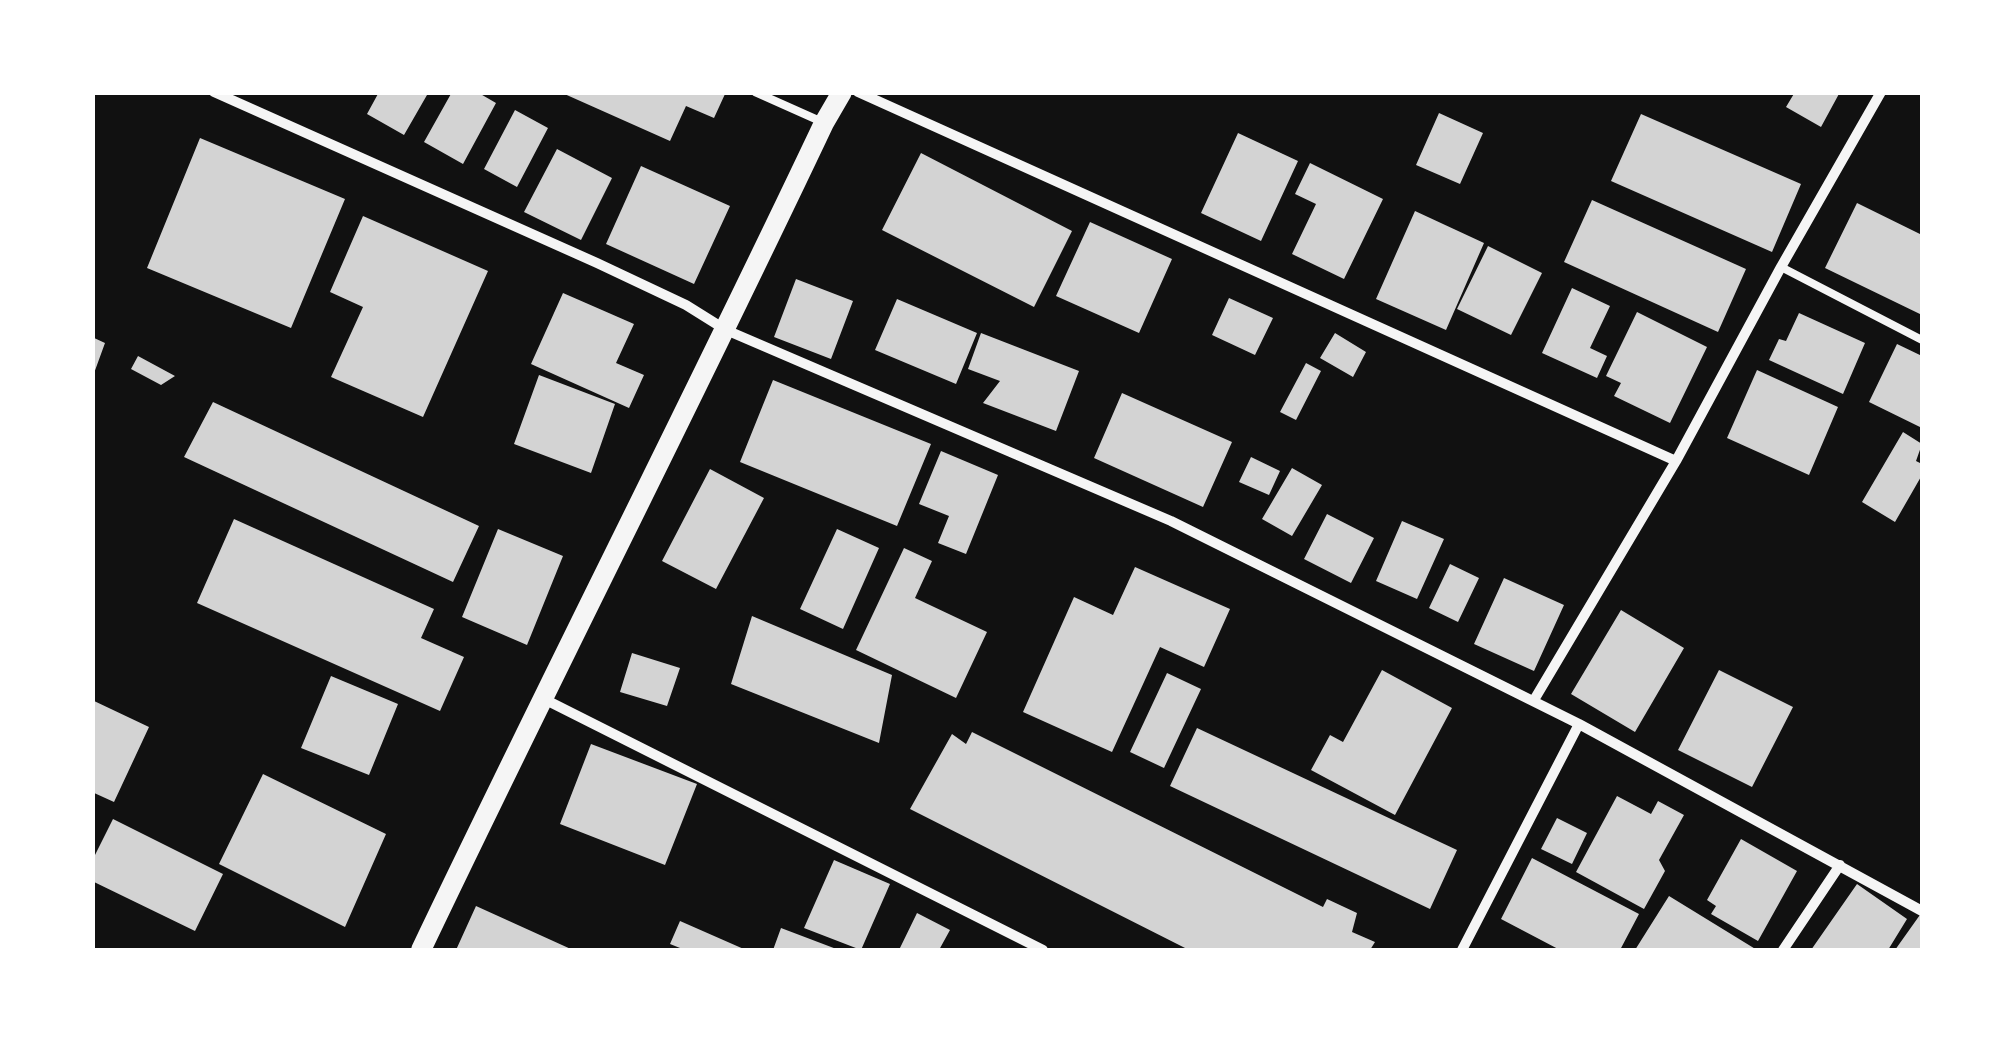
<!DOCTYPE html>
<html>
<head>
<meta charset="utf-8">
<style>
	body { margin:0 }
	#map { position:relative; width:2015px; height:1043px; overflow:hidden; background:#111; font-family:Signika,sans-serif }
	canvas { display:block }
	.frame { position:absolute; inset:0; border:95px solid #fff; pointer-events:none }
</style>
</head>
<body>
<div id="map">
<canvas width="2015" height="1043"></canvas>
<div class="frame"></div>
</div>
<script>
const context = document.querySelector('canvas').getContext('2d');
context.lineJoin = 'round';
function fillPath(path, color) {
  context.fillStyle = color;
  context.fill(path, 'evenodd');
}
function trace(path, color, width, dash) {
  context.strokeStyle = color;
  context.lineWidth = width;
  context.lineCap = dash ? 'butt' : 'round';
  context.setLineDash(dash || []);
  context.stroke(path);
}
fillPath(new Path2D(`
	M 379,92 L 427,95 L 404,135 L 367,114 Z
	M 452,92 L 477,92 L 496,103 L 463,164 L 424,142 Z
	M 560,92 L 722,92 L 725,94 L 714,118 L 686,106 L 670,141 Z
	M 1795,92 L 1840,92 L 1821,127 L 1786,107 Z
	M 515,110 L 548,128 L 517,187 L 484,169 Z
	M 1439,113 L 1483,133 L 1460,184 L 1416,165 Z
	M 1641,114 L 1801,184 L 1772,252 L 1611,181 Z
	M 1238,133 L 1298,161 L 1261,241 L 1201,213 Z
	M 200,138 L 345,199 L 291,328 L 147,268 Z
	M 557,149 L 612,178 L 581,240 L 524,212 Z
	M 921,153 L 1072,231 L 1034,307 L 882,230 Z
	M 1310,163 L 1383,199 L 1344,279 L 1292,254 L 1316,204 L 1295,194 Z
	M 641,166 L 730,206 L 694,284 L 606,244 Z
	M 1592,200 L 1746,269 L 1718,332 L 1564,262 Z
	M 1857,203 L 1922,235 L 1922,315 L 1825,268 Z
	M 1415,211 L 1484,243 L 1446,330 L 1376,299 Z
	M 363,216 L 488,271 L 423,417 L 331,377 L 363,307 L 330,292 Z
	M 1090,222 L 1172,259 L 1139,333 L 1056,296 Z
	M 1488,246 L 1542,273 L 1511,335 L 1457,309 Z
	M 796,279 L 853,301 L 831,359 L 774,337 Z
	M 1572,288 L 1610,306 L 1590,348 L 1607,356 L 1597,378 L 1542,353 Z
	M 563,293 L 634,324 L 616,363 L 644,375 L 629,408 L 531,364 Z
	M 1229,298 L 1273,318 L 1255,355 L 1212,335 Z
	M 897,299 L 977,333 L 956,384 L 875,350 Z
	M 1637,312 L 1707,347 L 1670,423 L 1614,396 L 1621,383 L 1606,376 Z
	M 1799,313 L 1865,343 L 1843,394 L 1769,360 L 1779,339 L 1786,341 Z
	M 981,333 L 1079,371 L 1056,431 L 983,403 L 1000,381 L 968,369 Z
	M 1335,333 L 1366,352 L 1353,377 L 1320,358 Z
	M 92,337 L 105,343 L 93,376 L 92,376 Z
	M 1897,344 L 1922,356 L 1922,428 L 1869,402 Z
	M 138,356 L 175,376 L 161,385 L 131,369 Z
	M 1306,363 L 1321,371 L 1296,420 L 1280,412 Z
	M 1757,370 L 1838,407 L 1809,475 L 1727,438 Z
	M 539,375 L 615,404 L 591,473 L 514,444 Z
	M 773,380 L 931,444 L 897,526 L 740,462 Z
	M 1122,393 L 1232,442 L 1203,507 L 1094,458 Z
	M 213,402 L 479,526 L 453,582 L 184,457 Z
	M 1903,432 L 1922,444 L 1916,461 L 1922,464 L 1922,475 L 1895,522 L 1862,502 Z
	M 941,451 L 998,475 L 966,554 L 938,543 L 949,516 L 919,504 Z
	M 1251,457 L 1280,471 L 1269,495 L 1239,482 Z
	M 1292,468 L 1322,485 L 1292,536 L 1262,519 Z
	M 710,469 L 764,498 L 716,589 L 662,561 Z
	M 1327,514 L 1374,538 L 1351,583 L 1304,559 Z
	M 234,519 L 434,609 L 421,638 L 464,657 L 440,711 L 197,603 Z
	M 1402,521 L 1444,539 L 1417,599 L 1376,581 Z
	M 498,529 L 563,556 L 527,645 L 462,617 Z
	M 837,529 L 879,548 L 843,629 L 800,609 Z
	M 904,548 L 932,561 L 915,598 L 987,632 L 956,698 L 856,650 Z
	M 1450,564 L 1479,578 L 1458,622 L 1429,608 Z
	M 1135,567 L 1230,609 L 1204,667 L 1160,647 L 1112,752 L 1023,712 L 1074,597 L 1113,615 Z
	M 1504,578 L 1564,605 L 1534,671 L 1474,644 Z
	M 1621,610 L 1684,648 L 1635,732 L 1571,694 Z
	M 752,616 L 892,675 L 879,743 L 731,684 Z
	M 632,653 L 680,668 L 667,706 L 620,692 Z
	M 1382,670 L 1452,708 L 1395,815 L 1311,770 L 1330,735 L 1343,742 Z
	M 1719,670 L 1793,707 L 1752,787 L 1678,750 Z
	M 1167,673 L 1201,689 L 1164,768 L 1130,752 Z
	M 331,676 L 398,704 L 369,775 L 301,748 Z
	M 92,700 L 149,727 L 114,802 L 92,792 Z
	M 1197,728 L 1457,850 L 1430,909 L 1170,786 Z
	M 972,732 L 1323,907 L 1327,899 L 1357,913 L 1352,932 L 1375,942 L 1370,950 L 1189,950 L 910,809 L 952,734 L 966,744 Z
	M 591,744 L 697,784 L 665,865 L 560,824 Z
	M 263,774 L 386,834 L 345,927 L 219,864 Z
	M 1617,796 L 1651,814 L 1658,801 L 1684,815 L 1659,860 L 1665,871 L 1644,909 L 1576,872 Z
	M 1557,818 L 1587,833 L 1572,864 L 1541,849 Z
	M 113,819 L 223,874 L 195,931 L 92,881 L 92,861 Z
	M 1741,839 L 1797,871 L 1758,941 L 1711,914 L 1716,906 L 1707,900 Z
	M 1532,858 L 1639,914 L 1620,950 L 1560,950 L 1501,919 Z
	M 834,860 L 890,884 L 861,950 L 804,928 Z
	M 1857,884 L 1907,919 L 1888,950 L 1811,950 Z
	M 1669,896 L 1757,950 L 1635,950 Z
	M 476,906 L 573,950 L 456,950 Z
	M 1922,912 L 1922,950 L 1895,950 Z
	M 917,913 L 950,930 L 939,950 L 899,950 Z
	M 680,921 L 746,950 L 685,950 L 670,944 Z
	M 781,928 L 839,950 L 773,950 Z`), '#d3d3d3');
trace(new Path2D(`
	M 755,92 L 820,121
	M 1781,267 L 1922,340`), '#f5f5f5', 8);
trace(new Path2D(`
	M 214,92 L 597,263 L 686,305 L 726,330 L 1171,521 L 1579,724 L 1922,911
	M 858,92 L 1676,461
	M 542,698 L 1043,950
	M 1534,700 L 1676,461 L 1781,267 L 1881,92
	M 1462,950 L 1579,724
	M 1783,950 L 1840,865`), '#f5f5f5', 10);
trace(new Path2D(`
	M 421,950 C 553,673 693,400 824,123 L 842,92`), '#f5f5f5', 20);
</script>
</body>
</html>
